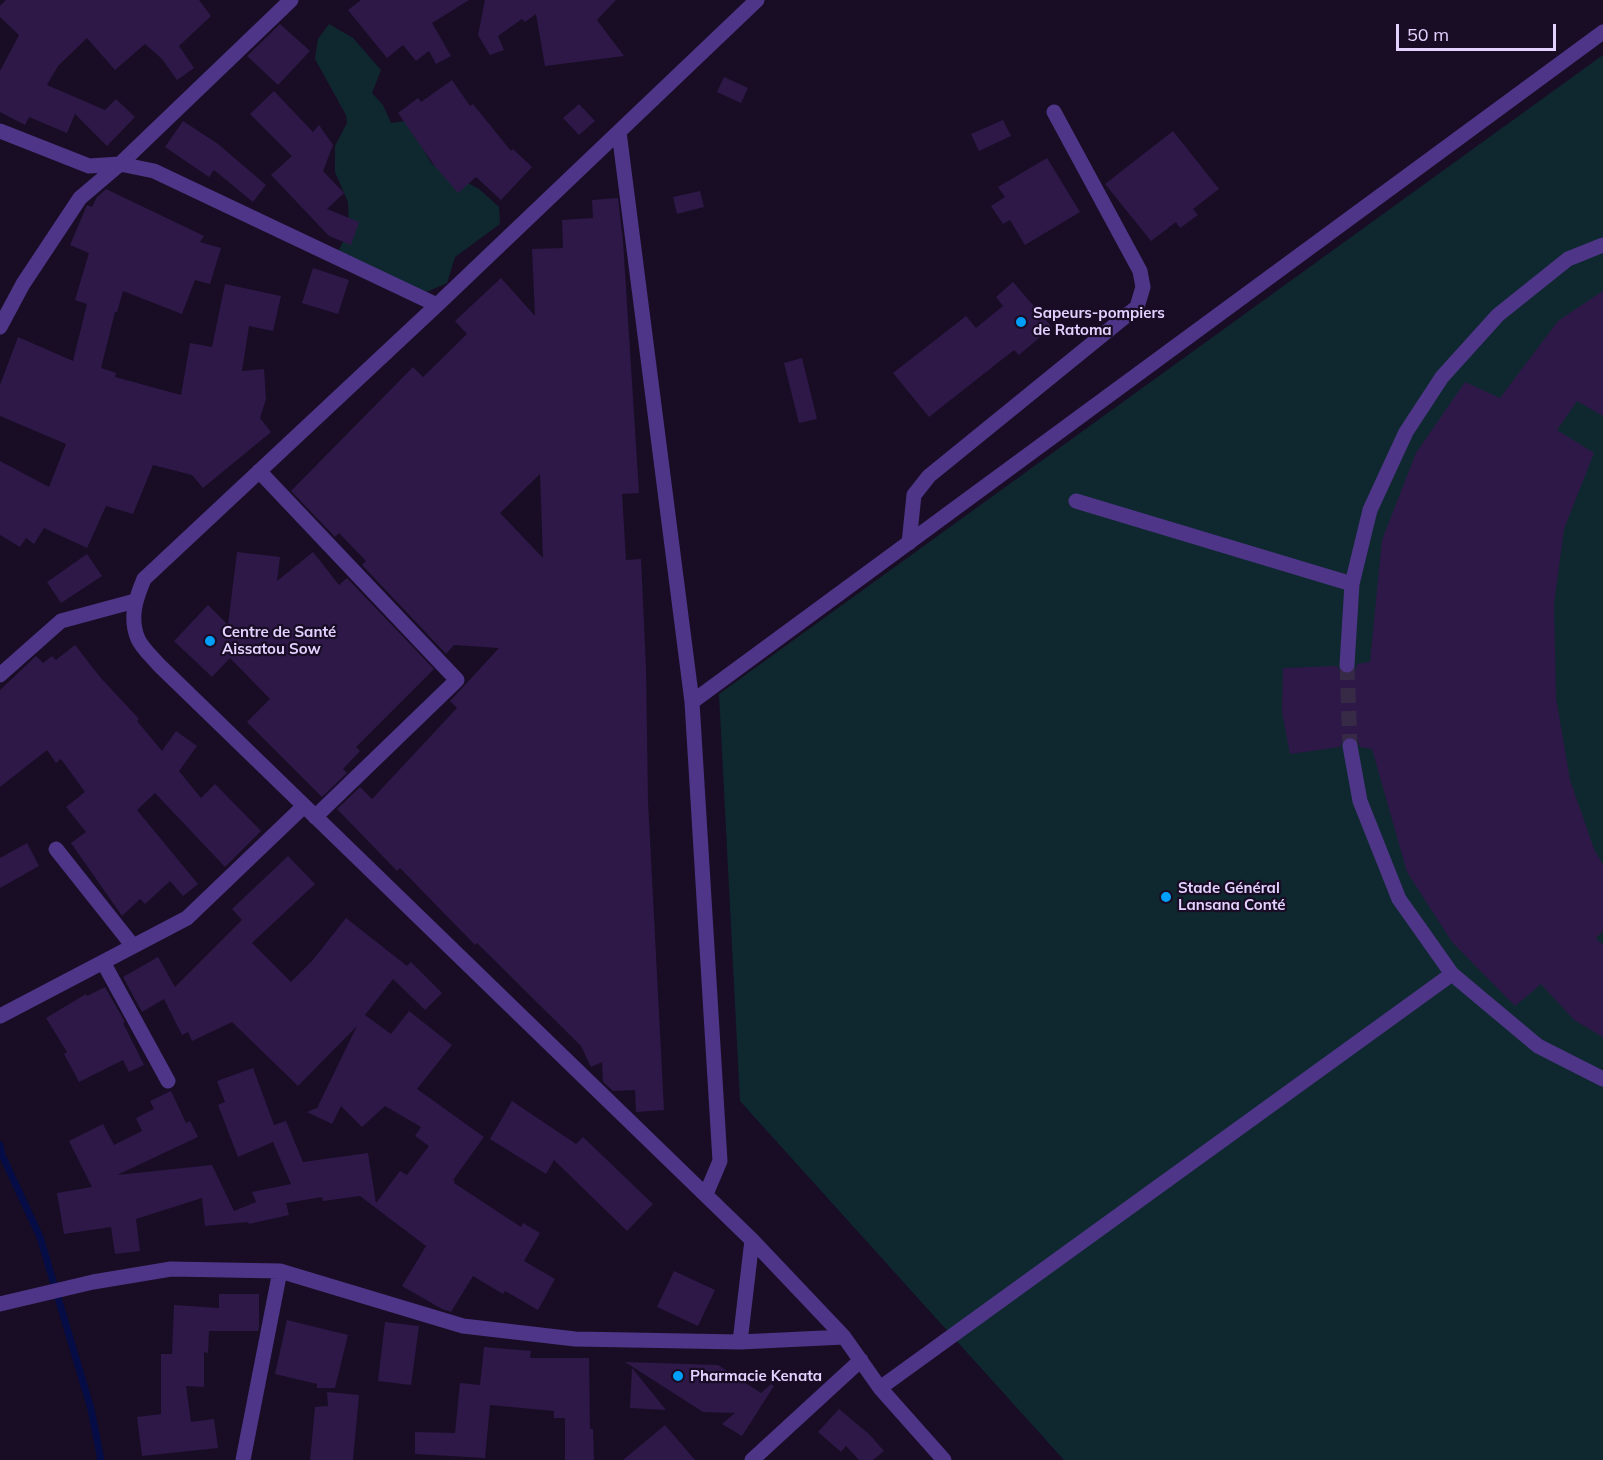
<!DOCTYPE html>
<html>
<head>
<meta charset="utf-8">
<style>
	body { margin:0 }
	#map { position:relative; width:1603px; height:1460px; overflow:hidden; background:#180d25; font-family:Mulish,sans-serif }
	canvas { display:block }
	.scale { position:absolute; left:1396px; top:24px; width:160px; height:27px; box-sizing:border-box; border:3px solid #e3d1ff; border-top:0; padding-left:8px; font-size:18px; line-height:21px; white-space:nowrap; color:#e3d1ff; -webkit-text-stroke:4px #180d25; paint-order:stroke }
</style>
</head>
<body>
<div id="map">
<canvas width="1603" height="1460"></canvas>
<div class="scale">50 m</div>
</div>
<script>
const context = document.querySelector('canvas').getContext('2d');
context.lineJoin = 'round';
function fillPath(path, color) {
  context.fillStyle = color;
  context.fill(path, 'evenodd');
}
function trace(path, color, width, dash) {
  context.strokeStyle = color;
  context.lineWidth = width;
  context.lineCap = dash ? 'butt' : 'round';
  context.setLineDash(dash || []);
  context.stroke(path);
}
function label(font, color, halo, rows, align = 'center') {
  context.font = font + ' Mulish,sans-serif';
  context.lineWidth = 4.5;
  context.setLineDash([]);
  context.textBaseline = 'middle';
  context.strokeStyle = halo;
  context.fillStyle = color;
  for (const [text, x, y, turn = 0] of rows) {
    context.save();
    context.translate(x, y);
    context.rotate((+turn || 0) * Math.PI / 180);
    context.textAlign = isNaN(turn) ? turn : align;
    if (halo) context.strokeText(text, 0, 0);
    context.fillText(text, 0, 0);
    context.restore();
  }
}
fillPath(new Path2D(`
	M 329,24 L 353,38 L 381,70 L 372,93 L 383,105 L 391,123 L 406,121 L 432,164 L 479,189 L 499,207 L 500,224 L 455,257 L 447,283 L 413,298 C 384,288 358,279 336,256 L 349,229 L 348,202 L 335,172 L 335,146 L 347,123 L 346,115 L 315,59 L 318,39 Z
	M 1603,55 L 1603,1460 L 1064,1460 L 740,1101 L 719,694 Z`), '#0f2830');
trace(new Path2D(`
	M 0,1145 L 2,1155 L 40,1237 L 91,1409 L 101,1460`), '#060c45', 7);
fillPath(new Path2D(`
	M 6,0 L 199,0 L 211,16 L 179,46 L 194,68 L 177,80 L 162,59 L 145,44 L 115,70 L 87,38 L 58,66 L 47,85 L 105,110 L 116,99 L 135,117 L 107,146 L 75,114 L 67,133 L 29,117 L 25,125 L 0,112 L 0,71 L 19,35 L 0,17 L 0,6 Z
	M 361,0 L 469,0 L 432,23 L 451,56 L 436,64 L 429,51 L 416,61 L 403,45 L 387,58 L 348,10 Z
	M 485,0 L 616,0 L 597,20 L 624,56 L 545,66 L 536,14 L 525,22 L 522,19 L 498,36 L 504,50 L 490,55 L 478,35 Z
	M 280,24 L 310,51 L 278,85 L 247,56 Z
	M 724,77 L 748,88 L 741,103 L 717,92 Z
	M 452,80 L 470,106 L 473,104 L 511,151 L 513,149 L 532,167 L 501,200 L 476,177 L 458,193 L 434,165 L 398,113 L 418,98 L 421,102 Z
	M 274,91 L 313,132 L 319,125 L 333,145 L 323,171 L 344,193 L 327,209 L 359,222 L 351,245 L 329,236 L 271,175 L 292,156 L 250,114 Z
	M 579,104 L 595,121 L 579,135 L 563,118 Z
	M 1003,120 L 1011,136 L 979,151 L 971,134 Z
	M 183,121 L 218,144 L 266,185 L 253,202 L 214,170 L 209,177 L 165,147 Z
	M 1173,131 L 1219,189 L 1193,209 L 1198,215 L 1180,228 L 1176,222 L 1151,241 L 1105,184 Z
	M 1047,158 L 1080,212 L 1025,245 L 1010,220 L 1003,224 L 991,206 L 1005,197 L 998,187 Z
	M 106,189 L 204,236 L 200,242 L 221,248 L 210,284 L 195,280 L 182,314 L 123,291 L 117,312 L 115,312 L 101,368 L 116,373 L 115,377 L 181,395 L 190,343 L 212,347 L 225,284 L 281,296 L 273,331 L 249,326 L 242,371 L 264,369 L 266,399 L 260,418 L 271,432 L 203,488 L 192,475 L 153,465 L 133,514 L 106,506 L 87,548 L 44,528 L 34,544 L 26,538 L 20,547 L 0,535 L 0,461 L 49,487 L 66,444 L 0,416 L 0,385 L 18,337 L 73,361 L 87,304 L 75,300 L 89,253 L 70,245 L 87,205 L 92,207 L 97,197 Z
	M 700,191 L 704,207 L 677,214 L 673,197 Z
	M 618,198 L 623,241 L 639,493 L 622,494 L 626,560 L 641,559 L 646,668 L 648,801 L 664,1110 L 636,1112 L 635,1090 L 613,1091 L 603,1082 L 602,1062 L 591,1067 L 581,1046 L 477,943 L 475,945 L 400,868 L 397,871 L 337,809 L 360,787 L 372,799 L 457,708 L 450,701 L 499,648 L 454,645 L 446,654 L 362,565 L 366,561 L 339,533 L 335,537 L 291,491 L 413,367 L 423,377 L 467,334 L 455,321 L 501,278 L 535,316 L 532,249 L 563,248 L 562,220 L 593,218 L 592,200 ZM 540,474 L 543,558 L 500,513 Z
	M 313,268 L 349,280 L 338,314 L 302,303 Z
	M 1013,282 L 1052,327 L 1019,355 L 1014,350 L 929,417 L 893,373 L 966,316 L 976,328 L 1003,306 L 996,297 Z
	M 1603,291 L 1603,416 L 1577,401 L 1557,430 L 1594,453 L 1564,529 L 1554,604 L 1556,698 L 1570,780 L 1594,849 L 1603,865 L 1603,931 L 1596,938 L 1603,945 L 1603,1037 L 1574,1020 L 1541,984 L 1515,1006 L 1452,942 L 1407,872 L 1372,749 L 1360,747 L 1357,739 L 1349,736 L 1343,739 L 1340,747 L 1290,754 L 1282,712 L 1283,668 L 1337,666 L 1341,673 L 1347,675 L 1355,671 L 1357,664 L 1370,662 L 1382,540 L 1416,453 L 1465,382 L 1500,398 L 1558,321 Z
	M 802,358 L 817,419 L 799,423 L 784,363 Z
	M 237,552 L 280,557 L 277,581 L 313,552 L 339,585 L 347,578 L 434,669 L 356,747 L 360,751 L 343,769 L 347,773 L 322,797 L 247,722 L 270,699 L 230,658 L 212,677 L 174,641 L 208,605 L 228,625 Z
	M 87,554 L 102,576 L 61,603 L 47,582 Z
	M 75,645 L 100,677 L 139,719 L 137,721 L 162,751 L 176,731 L 197,746 L 179,771 L 201,798 L 215,784 L 261,831 L 225,867 L 155,793 L 137,810 L 198,884 L 183,896 L 170,881 L 145,904 L 140,899 L 122,916 L 71,843 L 86,832 L 66,807 L 85,792 L 61,759 L 56,763 L 47,750 L 0,787 L 0,690 L 36,656 L 43,663 L 52,656 L 56,660 Z
	M 27,843 L 39,866 L 0,888 L 0,858 Z
	M 288,856 L 315,884 L 252,943 L 291,982 L 312,961 L 346,918 L 407,966 L 411,962 L 442,993 L 425,1010 L 393,979 L 365,1015 L 391,1034 L 409,1011 L 452,1045 L 417,1089 L 484,1137 L 453,1180 L 455,1181 L 454,1183 L 521,1227 L 523,1223 L 540,1233 L 524,1261 L 555,1279 L 538,1310 L 505,1291 L 503,1294 L 473,1276 L 451,1312 L 442,1309 L 402,1286 L 426,1246 L 360,1196 L 323,1201 L 322,1197 L 286,1203 L 289,1215 L 249,1224 L 248,1222 L 205,1226 L 202,1198 L 136,1219 L 140,1251 L 115,1254 L 111,1227 L 64,1234 L 57,1193 L 92,1187 L 69,1141 L 103,1124 L 114,1145 L 142,1131 L 136,1118 L 154,1109 L 150,1101 L 171,1091 L 186,1123 L 190,1121 L 198,1137 L 117,1175 L 212,1165 L 234,1211 L 256,1202 L 252,1192 L 291,1184 L 273,1142 L 238,1157 L 218,1105 L 225,1102 L 217,1081 L 253,1068 L 274,1125 L 286,1121 L 303,1162 L 368,1153 L 376,1203 L 400,1171 L 407,1175 L 429,1146 L 415,1136 L 421,1127 L 385,1106 L 362,1127 L 341,1106 L 332,1124 L 307,1112 L 319,1107 L 318,1106 L 357,1026 L 298,1086 L 232,1022 L 192,1041 L 188,1032 L 182,1035 L 164,999 L 142,1012 L 123,977 L 158,957 L 175,987 L 242,920 L 232,909 Z
	M 105,987 L 125,1022 L 123,1023 L 144,1065 L 129,1072 L 123,1060 L 79,1082 L 64,1054 L 67,1052 L 46,1018 L 86,994 L 87,996 Z
	M 512,1101 L 576,1144 L 583,1137 L 653,1204 L 627,1231 L 554,1160 L 546,1174 L 490,1139 Z
	M 674,1271 L 715,1290 L 698,1326 L 657,1307 Z
	M 219,1294 L 259,1294 L 259,1327 L 258,1331 L 209,1331 L 208,1353 L 204,1352 L 204,1387 L 186,1386 L 191,1422 L 214,1419 L 218,1448 L 142,1456 L 137,1417 L 161,1414 L 161,1354 L 172,1354 L 174,1305 L 219,1308 Z
	M 287,1320 L 348,1335 L 335,1388 L 317,1388 L 317,1384 L 275,1374 Z
	M 385,1322 L 419,1326 L 411,1385 L 378,1381 Z
	M 484,1347 L 531,1351 L 530,1358 L 589,1358 L 590,1429 L 593,1429 L 594,1460 L 565,1460 L 565,1418 L 554,1418 L 554,1411 L 490,1405 L 485,1458 L 415,1454 L 415,1432 L 455,1433 L 460,1383 L 480,1385 Z
	M 625,1362 L 718,1365 L 761,1393 L 771,1384 L 774,1386 L 742,1436 L 722,1424 L 735,1413 L 703,1412 Z
	M 632,1368 L 666,1410 L 630,1408 Z
	M 327,1392 L 359,1395 L 353,1460 L 310,1460 L 315,1407 L 328,1406 Z
	M 839,1409 L 869,1434 L 884,1451 L 873,1460 L 859,1460 L 846,1446 L 841,1452 L 818,1432 Z
	M 665,1425 L 695,1460 L 623,1460 Z`), '#2e1847');
trace(new Path2D(`
	M 1347,665 L 1350,746`), '#362a46', 15, [15, 8]);
trace(new Path2D(`
	M 757,0 L 437,305 L 144,579 C 136,598 129,618 138,639 C 142,648 152,657 159,665 L 752,1240 L 844,1337 L 880,1388 L 944,1460
	M 0,131 L 89,166 L 120,164 L 154,171 L 437,305
	M 619,132 L 692,702
	M 0,327 L 23,284 L 80,198 L 120,164 L 291,0
	M 259,471 L 457,680 L 315,817
	M 1076,501 L 1352,584
	M 909,543 L 914,495 L 929,476 L 1137,307 L 1143,287 L 1140,271 L 1054,112
	M 1347,665 L 1352,584 L 1370,510 L 1406,432 L 1442,377 L 1498,315 L 1568,259 L 1603,245
	M 0,675 L 61,621 L 135,601
	M 1350,746 L 1360,801 L 1399,899 L 1452,974 L 1538,1046 L 1603,1079
	M 56,849 L 133,946
	M 103,962 L 168,1081
	M 0,1016 L 187,918 L 304,806
	M 706,1194 L 720,1161 L 692,702 L 1603,32
	M 0,1304 L 93,1282 L 171,1269 L 280,1271 L 463,1326 L 575,1339 L 740,1342 L 844,1337
	M 740,1342 L 752,1240
	M 880,1388 L 1452,974
	M 243,1460 L 280,1271
	M 752,1460 L 861,1360`), '#4e3587', 15);
for (const [x, y, r, color] of [
	[1021,322,6,"#009ffc"],
	[210,641,6,"#009ffc"],
	[1166,897,6,"#009ffc"],
	[678,1376,6,"#009ffc"]
]) {
  const dot = new Path2D();
  dot.arc(x, y, r, 0, 2 * Math.PI);
  context.fillStyle = color;
  context.fill(dot);
  trace(dot, '#180d25', 2);
}
label('bold 15px', '#e3d1ff', '#180d25', [
	["Sapeurs-pompiers",1033,313],
	["de Ratoma",1033,330],
	["Centre de Santé",222,632],
	["Aissatou Sow",222,649],
	["Stade Général",1178,888],
	["Lansana Conté",1178,905],
	["Pharmacie Kenata",690,1376]
], 'left');
</script>
</body>
</html>
